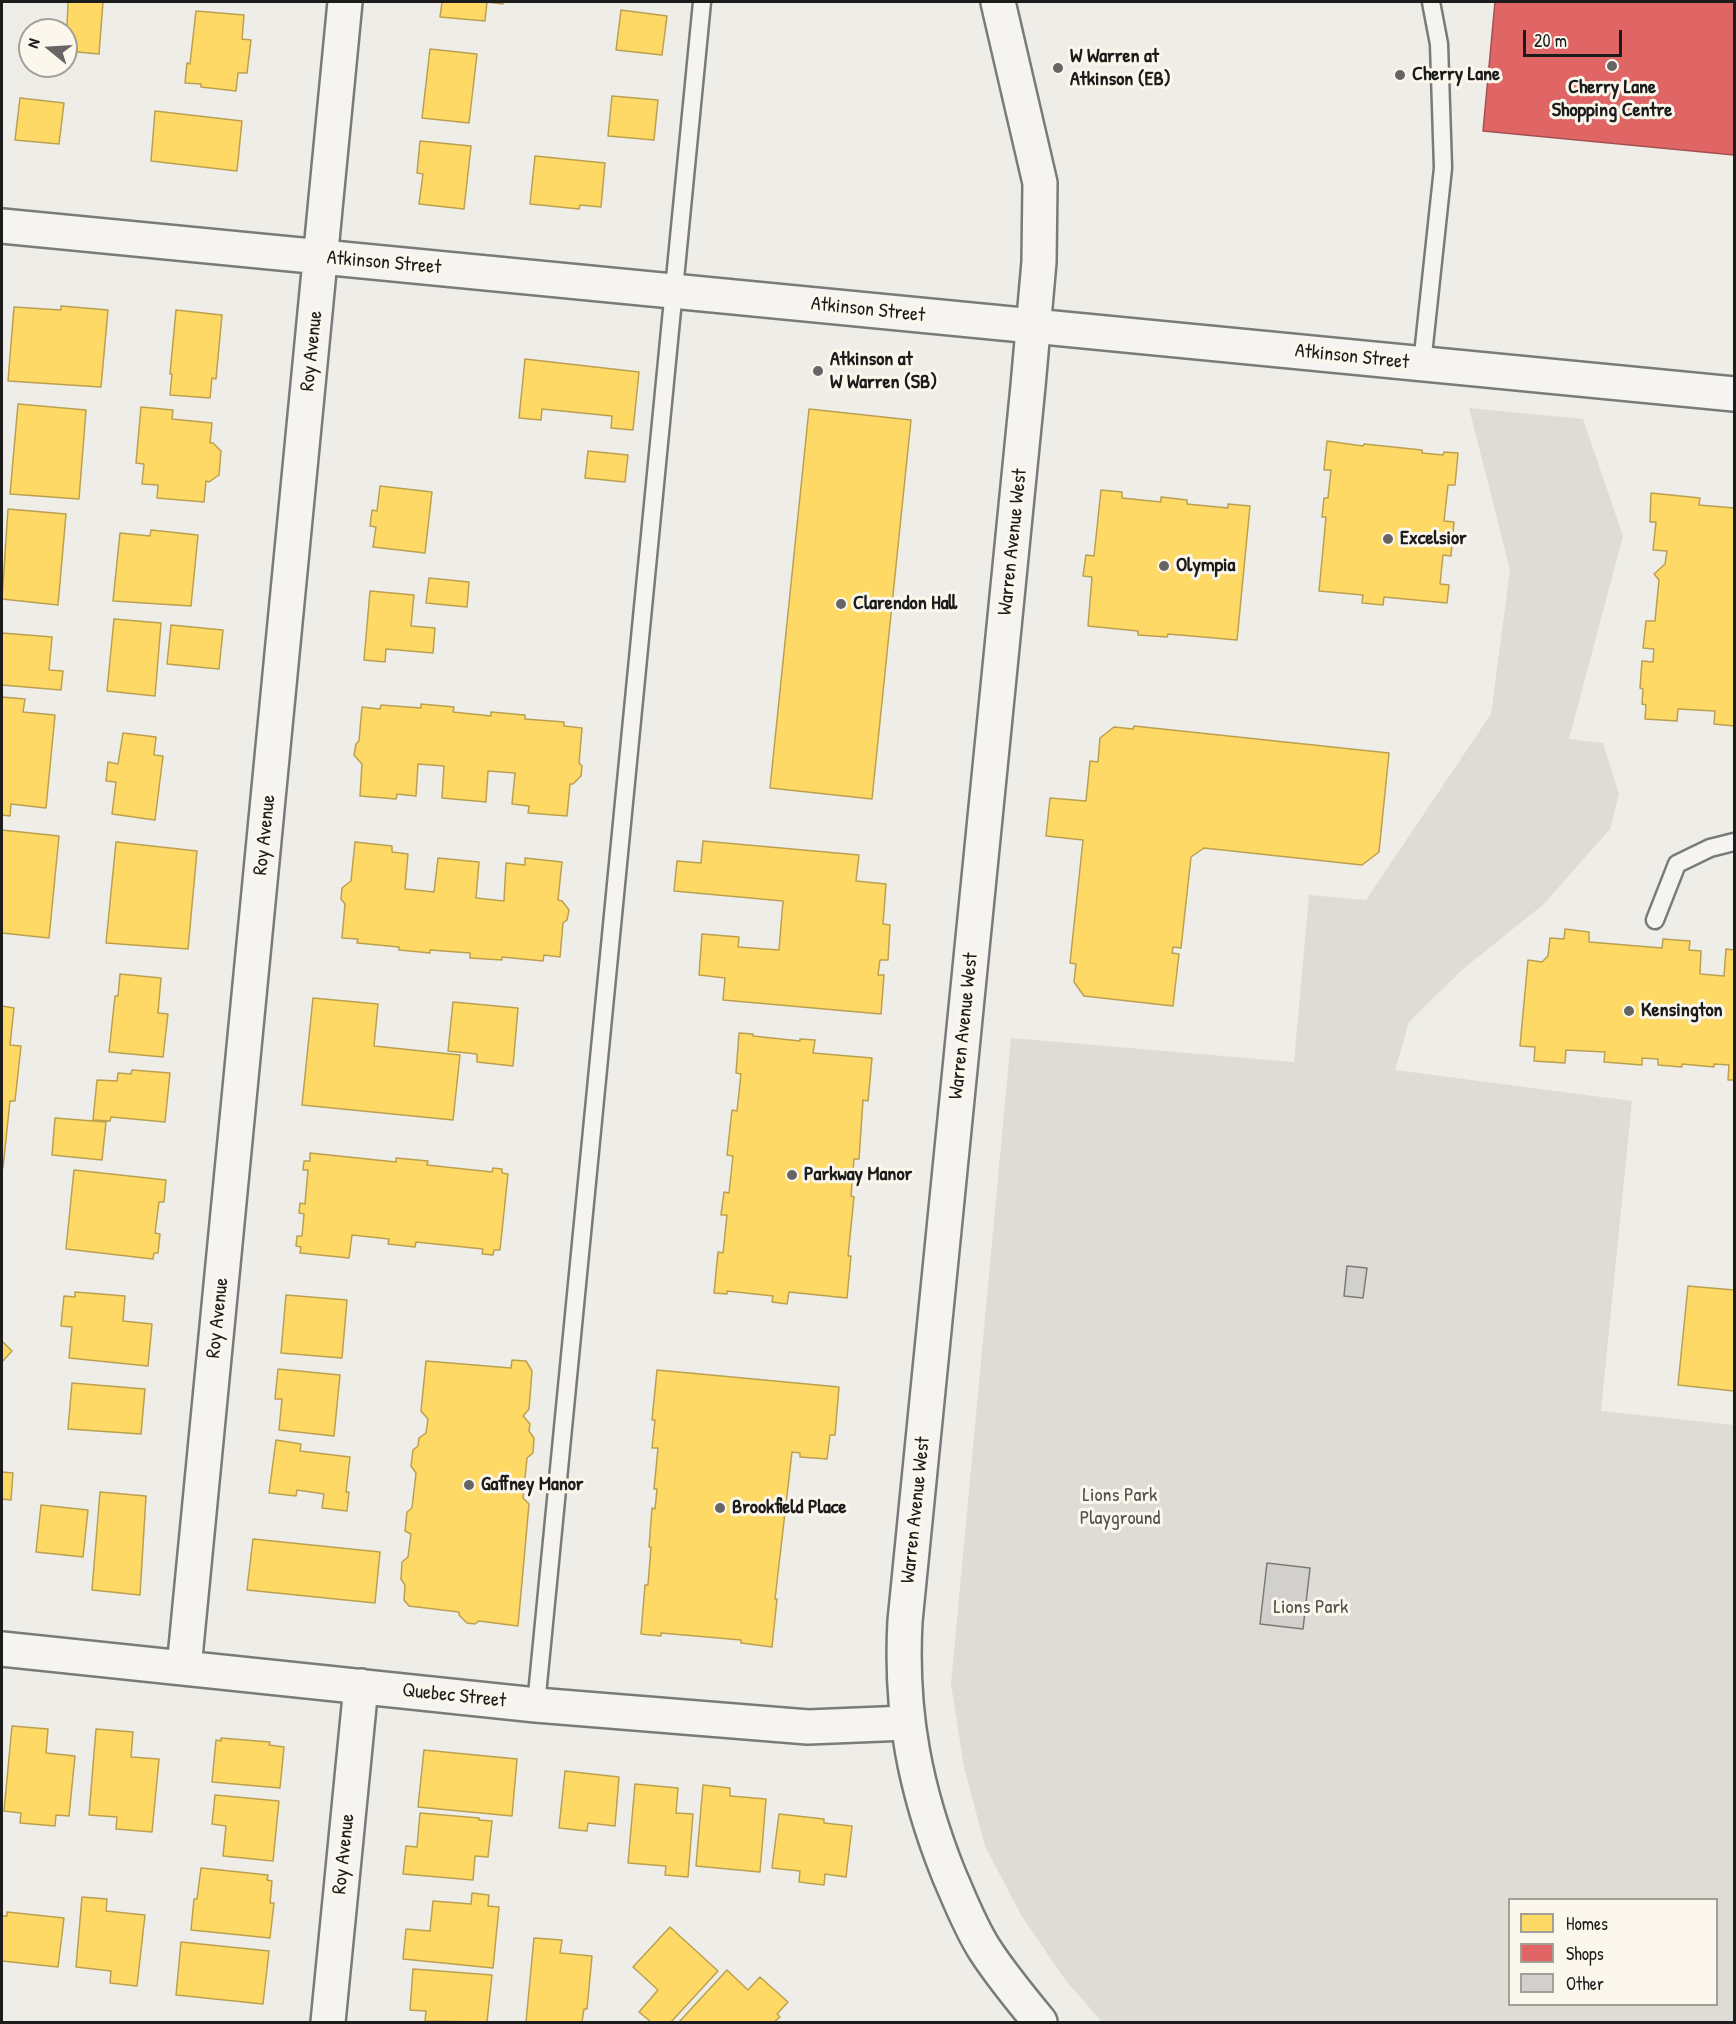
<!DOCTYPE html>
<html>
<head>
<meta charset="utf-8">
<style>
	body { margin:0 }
	#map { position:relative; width:1736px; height:2024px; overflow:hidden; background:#eeede8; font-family:"Patrick Hand",sans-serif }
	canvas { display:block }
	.frame { position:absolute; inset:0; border:3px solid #1c1c1c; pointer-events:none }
	.legend { position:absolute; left:1508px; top:1898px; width:210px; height:108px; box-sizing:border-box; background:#fbf7ec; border:2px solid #a29f99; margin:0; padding:8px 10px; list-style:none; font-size:18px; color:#1c1c1c }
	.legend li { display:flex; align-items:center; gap:12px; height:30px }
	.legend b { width:30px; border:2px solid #a29f99 }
	.north { position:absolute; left:18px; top:18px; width:60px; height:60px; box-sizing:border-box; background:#fbf7ec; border:2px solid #a29f99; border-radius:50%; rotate:288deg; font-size:16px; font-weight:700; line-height:24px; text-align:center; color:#1c1c1c }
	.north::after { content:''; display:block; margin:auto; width:21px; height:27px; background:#666563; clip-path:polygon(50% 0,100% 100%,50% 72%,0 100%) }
	.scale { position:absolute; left:1523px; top:30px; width:99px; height:27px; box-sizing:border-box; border:3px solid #1c1c1c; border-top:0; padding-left:8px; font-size:18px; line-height:21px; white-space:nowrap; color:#1c1c1c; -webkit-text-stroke:4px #fbf7ec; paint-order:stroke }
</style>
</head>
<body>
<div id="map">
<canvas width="1736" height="2024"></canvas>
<div class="frame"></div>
<ul class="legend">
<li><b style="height:16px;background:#ffd966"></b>Homes</li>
<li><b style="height:16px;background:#e06666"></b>Shops</li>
<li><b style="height:16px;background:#d1d0cc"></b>Other</li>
</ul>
<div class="north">N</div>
<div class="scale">20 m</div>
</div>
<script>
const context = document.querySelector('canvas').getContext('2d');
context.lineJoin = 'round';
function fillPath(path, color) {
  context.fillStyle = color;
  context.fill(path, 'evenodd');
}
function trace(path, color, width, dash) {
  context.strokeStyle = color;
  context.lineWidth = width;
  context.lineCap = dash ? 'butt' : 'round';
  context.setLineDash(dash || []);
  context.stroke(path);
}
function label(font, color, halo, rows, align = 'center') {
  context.font = font + ' "Patrick Hand",sans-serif';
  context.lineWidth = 6;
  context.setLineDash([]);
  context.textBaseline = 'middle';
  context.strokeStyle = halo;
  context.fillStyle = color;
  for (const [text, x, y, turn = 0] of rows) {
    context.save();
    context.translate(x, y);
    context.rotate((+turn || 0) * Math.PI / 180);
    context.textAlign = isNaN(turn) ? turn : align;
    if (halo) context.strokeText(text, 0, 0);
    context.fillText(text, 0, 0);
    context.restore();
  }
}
fillPath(new Path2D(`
	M 1469,408 L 1583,419 L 1623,536 L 1569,739 L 1603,743 L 1619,794 L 1610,829 L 1544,904 L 1463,969 L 1409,1022 L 1395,1070 L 1632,1101 L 1601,1411 L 1734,1425 L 1734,2022 L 1102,2022 L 1066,1981 L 1021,1915 L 985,1846 L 964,1767 L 951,1684 L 1011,1038 L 1294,1062 L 1309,895 L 1366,900 L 1491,714 L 1510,570 ZM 1510,1900 L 1716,1900 L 1716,2004 L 1510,2004 Z`), '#dfdcd5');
const homes = new Path2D(`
	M 68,2 L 103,2 L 99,54 L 66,51 Z
	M 442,2 L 503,2 L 503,4 L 487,2 L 485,21 L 440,17 Z
	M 621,10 L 667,16 L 662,55 L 616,50 Z
	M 196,11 L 244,15 L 242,39 L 251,40 L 247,73 L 238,73 L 236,91 L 201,87 L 201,84 L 185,83 L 187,63 L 190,64 Z
	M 430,49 L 477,54 L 469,123 L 422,118 Z
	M 612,96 L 658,100 L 654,140 L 608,136 Z
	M 20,98 L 64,103 L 59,144 L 15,140 Z
	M 155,111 L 242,121 L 237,171 L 151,161 Z
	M 420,141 L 471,146 L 464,209 L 419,204 L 423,174 L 417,173 Z
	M 535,156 L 605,163 L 601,207 L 580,205 L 579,209 L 530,204 Z
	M 61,306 L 108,310 L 101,387 L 8,381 L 14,307 L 61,310 Z
	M 176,310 L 222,315 L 216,379 L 212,378 L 210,398 L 170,395 L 172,374 L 170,374 Z
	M 525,359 L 639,372 L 633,430 L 611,428 L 612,416 L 542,409 L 541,420 L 519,418 Z
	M 18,404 L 86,410 L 79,499 L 10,494 Z
	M 141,407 L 173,410 L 172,419 L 212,423 L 210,443 L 213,443 L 221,451 L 219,475 L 209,482 L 206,481 L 204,502 L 157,498 L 158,485 L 142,484 L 144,464 L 136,463 Z
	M 809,409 L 911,420 L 872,799 L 770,788 Z
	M 1327,441 L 1363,446 L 1364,444 L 1422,450 L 1422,453 L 1443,455 L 1444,452 L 1458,453 L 1455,485 L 1448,485 L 1444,521 L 1454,522 L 1451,556 L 1443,555 L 1440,584 L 1449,585 L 1447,603 L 1384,597 L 1383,605 L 1362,603 L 1363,595 L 1319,591 L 1326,517 L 1322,517 L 1324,498 L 1328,498 L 1331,470 L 1324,470 Z
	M 588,451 L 628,455 L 625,482 L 585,478 Z
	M 380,486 L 432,492 L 425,553 L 373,547 L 376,527 L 370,526 L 372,510 L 377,511 Z
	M 1101,490 L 1122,492 L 1122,498 L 1161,502 L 1161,497 L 1187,500 L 1187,504 L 1228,508 L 1228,504 L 1250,506 L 1237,640 L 1168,634 L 1167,637 L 1138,635 L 1138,631 L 1088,626 L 1092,577 L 1083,576 L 1086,555 L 1094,556 Z
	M 1651,493 L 1700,498 L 1699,505 L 1734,508 L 1734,726 L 1714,724 L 1715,711 L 1678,709 L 1677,721 L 1645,719 L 1646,705 L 1642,704 L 1643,689 L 1640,688 L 1642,661 L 1653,662 L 1654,649 L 1643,648 L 1646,621 L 1655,621 L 1659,580 L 1654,574 L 1665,564 L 1667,551 L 1653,550 L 1656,522 L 1650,522 Z
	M 8,509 L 66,514 L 58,605 L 2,599 Z
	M 151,530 L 198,535 L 191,606 L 113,601 L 120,533 L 150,536 Z
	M 429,578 L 469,582 L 467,607 L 426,603 Z
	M 370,591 L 414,595 L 411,626 L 435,628 L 433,653 L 386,649 L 385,662 L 364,660 Z
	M 114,619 L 161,623 L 155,696 L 107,691 Z
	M 171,625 L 223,630 L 219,669 L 167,664 Z
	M 2,633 L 52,637 L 49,670 L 63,671 L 61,690 L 2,685 Z
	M 2,697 L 25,699 L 23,712 L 55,715 L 46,808 L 11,804 L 10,816 L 2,815 Z
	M 421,704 L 454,707 L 453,712 L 491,716 L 491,712 L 525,715 L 525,719 L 564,722 L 564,726 L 582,728 L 579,763 L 582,766 L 581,776 L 573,784 L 570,784 L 567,816 L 528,813 L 529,806 L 512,804 L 515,773 L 488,771 L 486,802 L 442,798 L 444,766 L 418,764 L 416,796 L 397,794 L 396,799 L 360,796 L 362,764 L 354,755 L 356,744 L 359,741 L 362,707 L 380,709 L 381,705 L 421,708 Z
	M 1134,726 L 1389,753 L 1379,852 L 1362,865 L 1204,848 L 1191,857 L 1181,948 L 1173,947 L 1172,953 L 1179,954 L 1173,1006 L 1084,996 L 1074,982 L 1076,964 L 1070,963 L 1083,840 L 1046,836 L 1050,798 L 1086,801 L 1090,761 L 1098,762 L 1100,738 L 1114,727 L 1133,729 Z
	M 123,733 L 156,737 L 154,755 L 163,756 L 155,820 L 112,814 L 116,782 L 106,781 L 108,762 L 118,764 Z
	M 2,830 L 59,836 L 49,938 L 2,933 Z
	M 703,841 L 859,855 L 856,881 L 886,884 L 883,924 L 890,925 L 888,960 L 880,960 L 878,975 L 884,975 L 881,1014 L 723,1000 L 725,978 L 699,975 L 702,934 L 739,937 L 738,947 L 779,950 L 783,901 L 674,891 L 677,861 L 701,863 Z
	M 116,842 L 197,851 L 188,949 L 106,943 Z
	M 355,842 L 392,846 L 392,852 L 408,854 L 405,889 L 434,892 L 438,858 L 479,862 L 476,898 L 504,901 L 506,863 L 525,865 L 525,858 L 562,862 L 558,900 L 562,901 L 569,910 L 567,920 L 563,923 L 560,957 L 544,955 L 543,961 L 502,957 L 502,960 L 470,958 L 470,953 L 430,950 L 430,953 L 399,950 L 399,947 L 357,943 L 358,939 L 342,938 L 345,904 L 341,899 L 342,888 L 351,881 Z
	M 1565,929 L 1589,932 L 1589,942 L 1662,948 L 1663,939 L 1690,941 L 1689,950 L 1701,951 L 1700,974 L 1724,976 L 1726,949 L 1734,950 L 1734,1080 L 1728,1080 L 1729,1065 L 1714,1064 L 1714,1067 L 1682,1064 L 1682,1067 L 1658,1065 L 1658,1059 L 1642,1058 L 1642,1065 L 1604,1062 L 1605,1052 L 1566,1050 L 1565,1063 L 1534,1061 L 1535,1047 L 1520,1046 L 1528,960 L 1542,962 L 1548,956 L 1550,938 L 1564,939 Z
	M 120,974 L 161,978 L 158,1013 L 168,1014 L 163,1057 L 109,1052 L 115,996 L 118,996 Z
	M 313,998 L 378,1004 L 374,1046 L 460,1055 L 453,1120 L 302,1105 Z
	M 453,1002 L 518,1008 L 513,1066 L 477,1062 L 477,1054 L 448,1051 Z
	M 2,1006 L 14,1008 L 10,1045 L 21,1046 L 15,1101 L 10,1101 L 3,1168 L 2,1168 Z
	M 739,1033 L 753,1034 L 753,1036 L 800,1041 L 800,1039 L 815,1040 L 813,1053 L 872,1058 L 868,1101 L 863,1100 L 859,1159 L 854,1159 L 851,1196 L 854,1197 L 848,1256 L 851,1256 L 847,1298 L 789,1292 L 787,1304 L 772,1302 L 773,1296 L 727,1291 L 727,1294 L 714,1293 L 718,1252 L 723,1253 L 727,1215 L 721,1215 L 724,1192 L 729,1193 L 733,1156 L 727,1155 L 732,1110 L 737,1111 L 741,1074 L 736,1073 Z
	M 132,1070 L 170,1073 L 165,1122 L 111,1117 L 110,1121 L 93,1120 L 97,1080 L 117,1081 L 118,1073 L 131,1074 Z
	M 55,1118 L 106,1122 L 102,1160 L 52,1155 Z
	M 310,1153 L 396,1162 L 396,1158 L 428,1161 L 427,1165 L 492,1172 L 493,1168 L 502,1169 L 502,1173 L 508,1174 L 500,1250 L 494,1250 L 493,1255 L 482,1254 L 483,1249 L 416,1242 L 415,1247 L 388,1244 L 389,1239 L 352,1235 L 349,1258 L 300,1253 L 301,1247 L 296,1246 L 297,1236 L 302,1236 L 304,1214 L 299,1213 L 300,1203 L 305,1204 L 308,1170 L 303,1170 L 304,1161 L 310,1161 Z
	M 74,1170 L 166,1180 L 164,1202 L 159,1202 L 155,1233 L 160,1234 L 158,1253 L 154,1253 L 153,1259 L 66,1249 Z
	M 1688,1286 L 1734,1290 L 1734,1391 L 1678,1385 Z
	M 75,1292 L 125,1296 L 123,1321 L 152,1324 L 148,1366 L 69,1358 L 72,1327 L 61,1326 L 64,1296 L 75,1297 Z
	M 286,1295 L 347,1300 L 342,1358 L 281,1353 Z
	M 2,1341 L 12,1351 L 2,1362 Z
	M 512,1360 L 526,1361 L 532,1371 L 529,1409 L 523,1416 L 530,1424 L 529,1431 L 534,1438 L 533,1453 L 527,1458 L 523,1498 L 529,1504 L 518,1626 L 479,1621 L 475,1624 L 467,1623 L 459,1615 L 459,1612 L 409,1606 L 404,1600 L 405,1585 L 401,1579 L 402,1562 L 408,1557 L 411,1534 L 405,1531 L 407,1512 L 412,1508 L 416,1473 L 411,1466 L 413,1450 L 418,1446 L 419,1438 L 426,1433 L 428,1419 L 421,1411 L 426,1361 L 511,1368 Z
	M 278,1369 L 340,1375 L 334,1436 L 279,1430 L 282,1399 L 275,1399 Z
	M 657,1370 L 839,1387 L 835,1435 L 830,1435 L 827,1459 L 800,1457 L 800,1453 L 792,1452 L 775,1599 L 777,1599 L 772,1647 L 741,1643 L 741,1640 L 661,1633 L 661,1636 L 641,1634 L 645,1585 L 648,1585 L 651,1547 L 649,1547 L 652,1508 L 655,1509 L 657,1489 L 654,1489 L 658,1448 L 652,1448 L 655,1420 L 652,1420 Z
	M 72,1383 L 145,1389 L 141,1434 L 68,1429 Z
	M 276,1440 L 301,1444 L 300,1451 L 350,1457 L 346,1492 L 349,1492 L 347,1511 L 322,1508 L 324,1494 L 297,1490 L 296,1496 L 269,1493 Z
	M 2,1472 L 13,1473 L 11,1500 L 2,1499 Z
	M 100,1492 L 146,1496 L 140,1595 L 92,1590 Z
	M 41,1505 L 88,1510 L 83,1557 L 36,1552 Z
	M 253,1539 L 380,1552 L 375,1603 L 247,1590 Z
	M 12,1726 L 48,1729 L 46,1753 L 75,1756 L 69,1816 L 56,1815 L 55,1826 L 20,1823 L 21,1813 L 4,1811 Z
	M 96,1729 L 133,1732 L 131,1757 L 159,1759 L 152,1832 L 116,1829 L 117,1817 L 89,1815 Z
	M 221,1738 L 270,1742 L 269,1745 L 284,1747 L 280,1788 L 212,1782 L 216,1740 L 221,1741 Z
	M 424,1750 L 517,1759 L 512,1816 L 418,1807 Z
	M 565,1771 L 619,1777 L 615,1826 L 588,1823 L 587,1831 L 559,1828 Z
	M 635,1784 L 678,1788 L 676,1813 L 693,1814 L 688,1877 L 665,1875 L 666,1866 L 628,1863 Z
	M 703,1785 L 730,1788 L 730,1796 L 766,1799 L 760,1872 L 696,1866 Z
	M 215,1795 L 279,1801 L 273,1861 L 223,1856 L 226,1826 L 212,1824 Z
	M 420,1813 L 479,1818 L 479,1820 L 492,1821 L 488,1857 L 475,1856 L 473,1880 L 403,1874 L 406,1846 L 417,1847 Z
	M 779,1814 L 824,1819 L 824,1823 L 852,1826 L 846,1877 L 825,1874 L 824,1885 L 799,1882 L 800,1871 L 772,1868 Z
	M 201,1868 L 268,1875 L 267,1880 L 272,1881 L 270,1903 L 274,1903 L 270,1938 L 191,1930 L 194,1899 L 197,1899 Z
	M 472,1893 L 489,1895 L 488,1906 L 499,1907 L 493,1968 L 403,1959 L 406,1929 L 430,1931 L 433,1901 L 471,1904 Z
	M 82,1897 L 107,1899 L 106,1911 L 145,1915 L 137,1986 L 110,1983 L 111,1971 L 76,1967 Z
	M 7,1912 L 64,1918 L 58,1967 L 2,1961 L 2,1916 L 7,1916 Z
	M 670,1927 L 718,1971 L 671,2022 L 651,2022 L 639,2012 L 658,1990 L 633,1967 Z
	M 534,1938 L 562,1940 L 560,1953 L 592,1956 L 587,2009 L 584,2009 L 582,2022 L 526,2022 Z
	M 181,1942 L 269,1951 L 263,2004 L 176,1995 Z
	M 413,1969 L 492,1975 L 487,2022 L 425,2021 L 426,2011 L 410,2010 Z
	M 727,1970 L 748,1990 L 760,1977 L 788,2002 L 777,2014 L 780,2017 L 774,2022 L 679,2022 Z`);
fillPath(homes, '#ffd966');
trace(homes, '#bba050', 1.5);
const shops = new Path2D(`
	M 1495,2 L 1734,2 L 1734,155 L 1483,131 Z`);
fillPath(shops, '#e06666');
trace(shops, '#a55050', 1.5);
const building = new Path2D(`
	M 1347,1266 L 1367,1268 L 1363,1298 L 1344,1296 Z
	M 1267,1563 L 1310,1568 L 1303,1629 L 1260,1624 Z`);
fillPath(building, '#d1d0cc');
trace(building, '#7a7a78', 1.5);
const service = new Path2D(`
	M 1422,364 L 1443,168 L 1439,44 L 1431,2
	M 1655,920 L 1677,864 L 1710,848 L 1734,842
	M 536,1705 L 702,2`);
const minor = new Path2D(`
	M 2,226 L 1734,394
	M 2,1649 L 536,1705 L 808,1727 L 907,1723
	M 184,1668 L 345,2
	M 328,2022 L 361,1686`);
const tertiary = new Path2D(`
	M 998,2 L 1040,183 L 1039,262 L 1028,386 L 905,1621 C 900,1713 915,1790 949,1875 C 960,1900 970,1927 985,1950 C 1001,1975 1021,1999 1040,2022`);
trace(service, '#7a7a78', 21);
trace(minor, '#7a7a78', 38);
trace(tertiary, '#7a7a78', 38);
trace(service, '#f5f4f0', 16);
trace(minor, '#f5f4f0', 33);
trace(tertiary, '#f5f4f0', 33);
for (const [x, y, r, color] of [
	[1612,66,6,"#666563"],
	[1058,68,6,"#666563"],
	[1400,75,6,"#666563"],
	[818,371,6,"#666563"],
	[1388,539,6,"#666563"],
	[1164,566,6,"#666563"],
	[841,604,6,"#666563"],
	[1629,1011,6,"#666563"],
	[792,1175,6,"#666563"],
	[469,1485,6,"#666563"],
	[720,1508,6,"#666563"]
]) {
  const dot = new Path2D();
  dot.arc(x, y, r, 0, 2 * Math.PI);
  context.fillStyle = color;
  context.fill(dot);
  trace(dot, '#fbf7ec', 2);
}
label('bold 20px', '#1c1c1c', '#fbf7ec', [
	["W Warren at",1070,57],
	["Atkinson (EB)",1070,80],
	["Cherry Lane",1412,75],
	["Cherry Lane",1612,88,"center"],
	["Shopping Centre",1612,111,"center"],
	["Atkinson at",830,360],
	["W Warren (SB)",830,383],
	["Excelsior",1400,539],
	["Olympia",1176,566],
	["Clarendon Hall",853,604],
	["Kensington",1641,1011],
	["Parkway Manor",804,1175],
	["Gaffney Manor",481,1485],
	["Brookfield Place",732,1508]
], 'left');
label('20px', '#1c1c1c', '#fbf7ec', [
	["Atkinson Street",384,263,5],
	["Atkinson Street",868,310,6],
	["Roy Avenue",312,351,-84],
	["Atkinson Street",1352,357,6],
	["Warren Avenue West",1013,542,-84],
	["Roy Avenue",265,835,-84],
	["Warren Avenue West",964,1026,-84],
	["Roy Avenue",218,1318,-84],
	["Warren Avenue West",916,1510,-84],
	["Quebec Street",454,1696,6],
	["Roy Avenue",344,1854,-84]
]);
label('20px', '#53524f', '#fbf7ec', [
	["Lions Park",1120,1496],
	["Playground",1120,1519],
	["Lions Park",1311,1608]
]);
</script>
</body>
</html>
